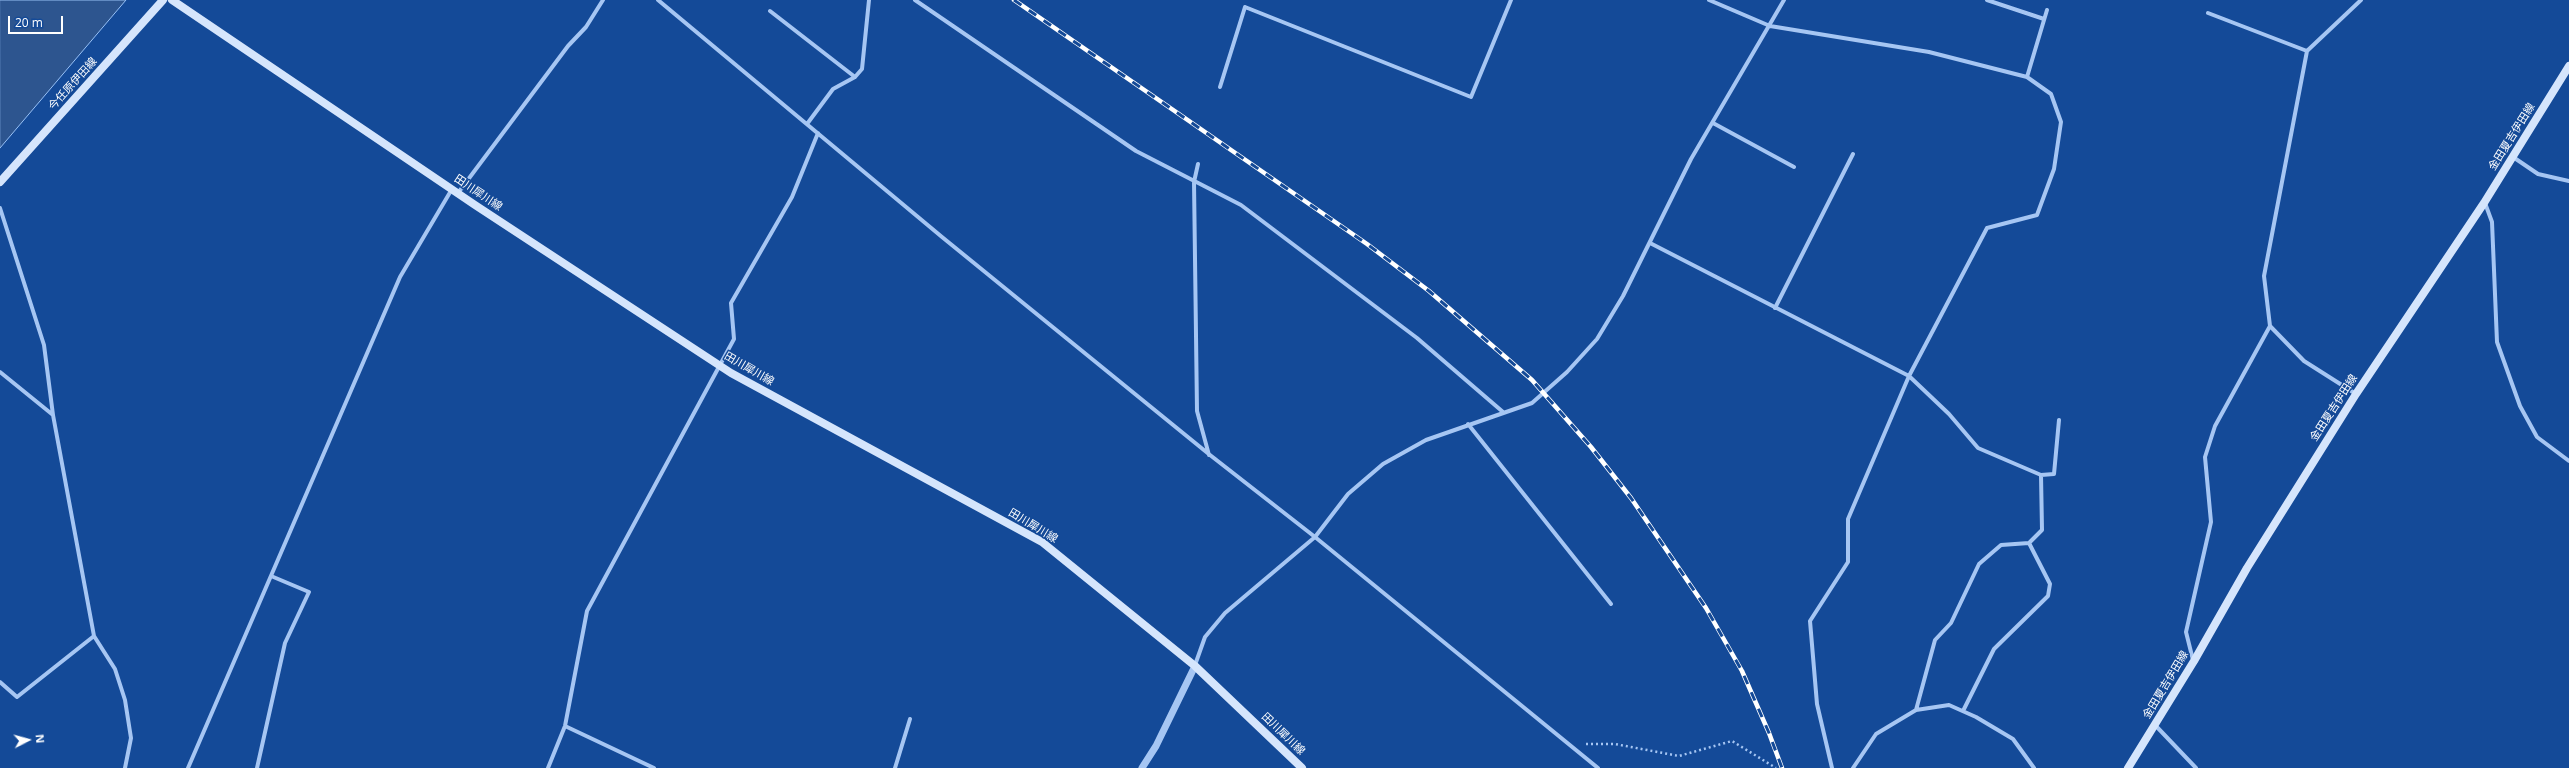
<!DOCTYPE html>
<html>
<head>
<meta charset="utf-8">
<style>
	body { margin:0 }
	#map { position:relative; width:2569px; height:768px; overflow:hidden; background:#144a98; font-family:"Open Sans",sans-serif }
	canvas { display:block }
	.north { position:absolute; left:8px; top:720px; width:40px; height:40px; -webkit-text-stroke:3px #144a98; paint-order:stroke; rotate:84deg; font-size:11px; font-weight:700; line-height:16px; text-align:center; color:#fff }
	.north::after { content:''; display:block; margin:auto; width:14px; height:18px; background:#fff; clip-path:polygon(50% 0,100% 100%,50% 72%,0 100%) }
	.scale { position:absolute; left:8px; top:16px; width:55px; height:18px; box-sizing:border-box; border:2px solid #fff; border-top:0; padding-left:5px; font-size:12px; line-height:14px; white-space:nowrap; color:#fff; -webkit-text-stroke:3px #144a98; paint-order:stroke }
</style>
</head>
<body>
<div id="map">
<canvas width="2569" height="768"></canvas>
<div class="north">N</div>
<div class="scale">20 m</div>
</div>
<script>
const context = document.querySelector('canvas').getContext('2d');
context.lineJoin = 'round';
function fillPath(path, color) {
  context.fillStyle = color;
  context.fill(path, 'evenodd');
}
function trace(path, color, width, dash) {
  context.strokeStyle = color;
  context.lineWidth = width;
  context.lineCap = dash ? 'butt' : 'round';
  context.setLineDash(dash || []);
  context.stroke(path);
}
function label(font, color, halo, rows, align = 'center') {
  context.font = font + ' "Open Sans","Noto Sans JP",sans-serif';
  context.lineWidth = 3;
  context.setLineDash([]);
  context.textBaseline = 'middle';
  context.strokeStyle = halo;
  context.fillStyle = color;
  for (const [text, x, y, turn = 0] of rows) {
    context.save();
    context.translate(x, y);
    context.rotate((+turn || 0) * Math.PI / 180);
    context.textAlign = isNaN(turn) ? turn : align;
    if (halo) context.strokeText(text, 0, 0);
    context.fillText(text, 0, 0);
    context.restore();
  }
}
const water = new Path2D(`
	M 0,0 L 126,0 L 0,148 Z`);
fillPath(water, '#2d558f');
trace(water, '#98c1f6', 1);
trace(new Path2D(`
	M 1586,744 L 1615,744 L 1679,756 L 1732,741 L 1776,768`), '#a6c6f3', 2.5, [2, 3]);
trace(new Path2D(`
	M 658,0 L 942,237 L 1210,455 L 1315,537 L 1598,768
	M 915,0 L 1136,151 L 1241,205 L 1417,338 L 1503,412
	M 1709,0 L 1770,26 L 1929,52 L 2027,77 L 2051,94 L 2061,122 L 2054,169 L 2037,215 L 1987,228 L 1909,376 L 1949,414 L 1978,448 L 2041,475 L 2042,530 L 2029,543 L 2001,545 L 1979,564 L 1951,623 L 1935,640 L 1916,710
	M 1987,0 L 2044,19
	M 770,11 L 855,77
	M 2208,13 L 2307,51
	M 2027,77 L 2047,10
	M 1220,87 L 1245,7 L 1471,97 L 1511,0
	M 1713,123 L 1794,167
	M 807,124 L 833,89 L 855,77 L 862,69 L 869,0
	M 2513,157 L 2538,174 L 2569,181
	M 1198,164 L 1194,182 L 1197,411 L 1209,455
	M 458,193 L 568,46 L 586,27 L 603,0
	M 2485,203 L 2492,222 L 2497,342 L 2520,406 L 2537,437 L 2569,461
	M 0,208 L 44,345 L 53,415 L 94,636 L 115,669 L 125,700 L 131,738 L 125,768
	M 1650,243 L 1909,376 L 1848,519 L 1848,562 L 1810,621 L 1817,704 L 1832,768
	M 1775,308 L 1853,154
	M 2270,326 L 2304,361 L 2356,394
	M 0,372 L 53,415
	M 1468,424 L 1611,604
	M 2041,475 L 2054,474 L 2059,420
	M 2193,660 L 2186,632 L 2211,522 L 2205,457 L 2215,426 L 2270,326 L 2264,276 L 2307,51 L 2361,0
	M 1195,665 L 1205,637 L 1225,613 L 1315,537 L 1348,494 L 1383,464 L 1426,440 L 1532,403 L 1567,372 L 1597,339 L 1623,296 L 1691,159 L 1784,0
	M 0,682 L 17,697 L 94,636
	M 1963,711 L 1994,649 L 2048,596 L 2050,584 L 2029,543
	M 2155,725 L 2196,768
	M 565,726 L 654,768
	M 188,768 L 400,277 L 452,189
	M 257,768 L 285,643 L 309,592 L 271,576
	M 548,768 L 565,726 L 587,611 L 734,339 L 731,303 L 792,197 L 818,133
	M 895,768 L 910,719
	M 1853,768 L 1876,734 L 1916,710 L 1949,705 L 1976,717 L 2013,739 L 2034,768`), '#a6c6f3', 4);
trace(new Path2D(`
	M 1142,768 L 1156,746 L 1195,666`), '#a6c6f3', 7);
trace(new Path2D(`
	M 172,0 L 475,205 L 731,373 L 1042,542 L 1195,666 L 1302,768
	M 0,182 L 163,0
	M 2128,768 L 2194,661 L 2247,568 L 2356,394 L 2484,203 L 2569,66`), '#d5e5fc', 8);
const rail = new Path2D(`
	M 1014,0 L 1367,244 L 1429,291 L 1532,380 L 1591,447 L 1631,498 L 1706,608 L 1742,671 L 1769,733 L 1782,768`);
trace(rail, '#fff', 4.5);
trace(rail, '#144a98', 3, [9]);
label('11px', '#fff', '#144a98', [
	["今任原伊田線",73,84,-48],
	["金田夏吉伊田線",2512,137,-58],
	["田川犀川線",478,193,34],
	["田川犀川線",749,369,30],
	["金田夏吉伊田線",2334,408,-57],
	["田川犀川線",1033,526,31],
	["金田夏吉伊田線",2166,685,-59],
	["田川犀川線",1283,734,44]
]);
</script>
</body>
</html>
